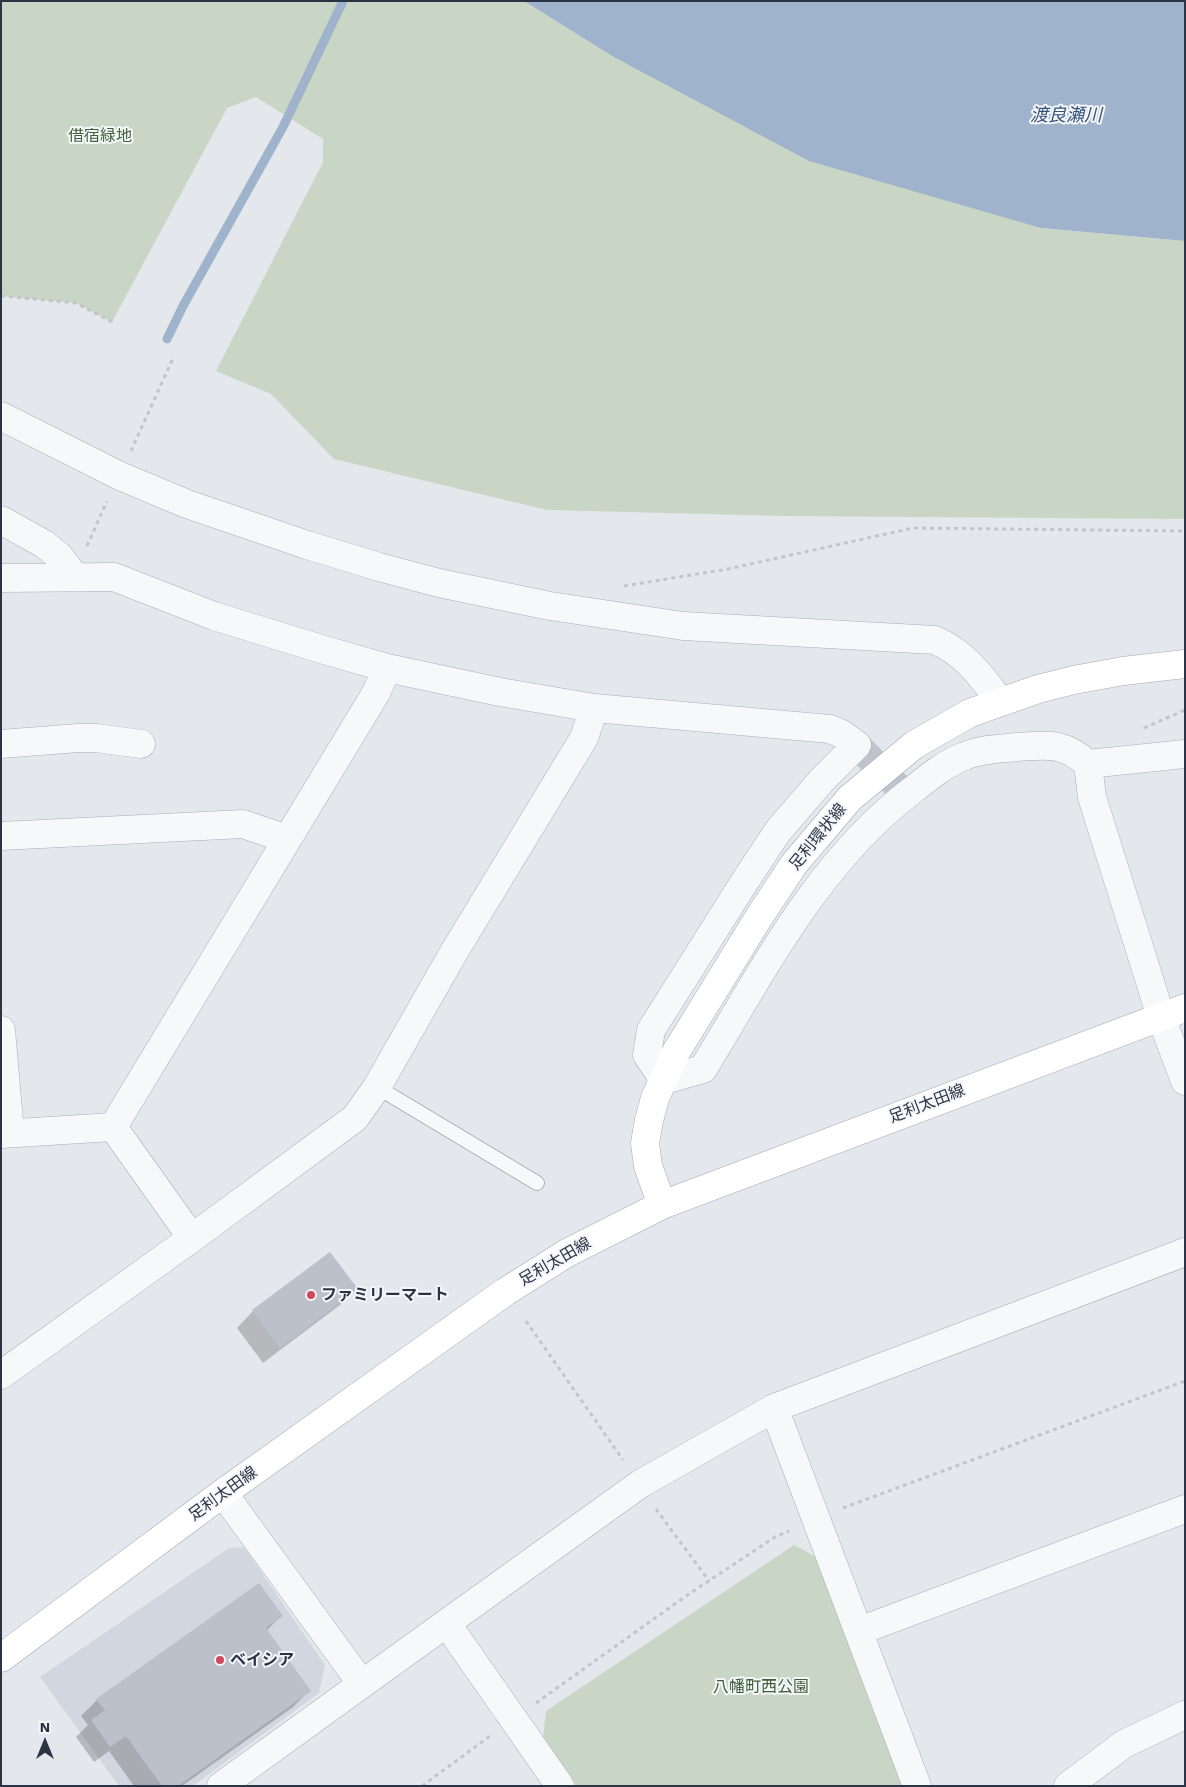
<!DOCTYPE html>
<html>
<head>
<meta charset="utf-8">
<style>
	body { margin:0 }
	#map { position:relative; width:1186px; height:1787px; overflow:hidden; background:#e4e7ec; font-family:"Work Sans",sans-serif }
	canvas { display:block }
	.frame { position:absolute; inset:0; border:2px solid #2b3445; pointer-events:none }
	.north { position:absolute; left:20px; top:1717px; width:50px; height:50px; -webkit-text-stroke:4px #f4f6f9; paint-order:stroke; rotate:0deg; font-size:14px; font-weight:700; line-height:20px; text-align:center; color:#2b3445 }
	.north::after { content:''; display:block; margin:auto; width:18px; height:22px; background:#2b3445; clip-path:polygon(50% 0,100% 100%,50% 72%,0 100%) }
</style>
</head>
<body>
<div id="map">
<canvas width="1186" height="1787"></canvas>
<div class="frame"></div>
<div class="north">N</div>
</div>
<script>
const context = document.querySelector('canvas').getContext('2d');
context.lineJoin = 'round';
function fillPath(path, color) {
  context.fillStyle = color;
  context.fill(path, 'evenodd');
}
function trace(path, color, width, dash) {
  context.strokeStyle = color;
  context.lineWidth = width;
  context.lineCap = dash ? 'butt' : 'round';
  context.setLineDash(dash || []);
  context.stroke(path);
}
function label(font, color, halo, rows, align = 'center') {
  context.font = font + ' "Work Sans","Noto Sans JP",sans-serif';
  context.lineWidth = 4;
  context.setLineDash([]);
  context.textBaseline = 'middle';
  context.strokeStyle = halo;
  context.fillStyle = color;
  for (const [text, x, y, turn = 0] of rows) {
    context.save();
    context.translate(x, y);
    context.rotate((+turn || 0) * Math.PI / 180);
    context.textAlign = isNaN(turn) ? turn : align;
    if (halo) context.strokeText(text, 0, 0);
    context.fillText(text, 0, 0);
    context.restore();
  }
}
fillPath(new Path2D(`
	M 244,1547 L 325,1665 L 319,1693 L 193,1786 L 119,1786 L 40,1677 L 229,1548 Z`), '#d2d6de');
fillPath(new Path2D(`
	M 1,1 L 524,1 L 612,56 L 1041,228 L 1185,241 L 1185,519 L 785,516 L 547,510 L 334,459 L 271,394 L 216,371 L 323,162 L 323,139 L 256,97 L 227,108 L 112,322 L 76,303 L 1,296 Z
	M 794,1545 L 818,1558 L 903,1786 L 577,1786 L 543,1738 L 546,1711 Z`), '#c9d6c5');
fillPath(new Path2D(`
	M 524,1 L 1185,1 L 1185,241 L 1041,228 L 809,161 L 612,56 Z`), '#9fb4cc');
fillPath(new Path2D(`
	M 330,1254 L 357,1289 L 340,1305 L 263,1363 L 237,1328 L 253,1311 Z
	M 281,1616 L 266,1631 L 309,1691 L 293,1707 L 182,1786 L 134,1786 L 109,1751 L 94,1762 L 76,1737 L 88,1725 L 81,1716 L 97,1700 Z`), '#0003');
trace(new Path2D(`
	M 167,339 L 183,306 L 283,127 L 343,1`), '#9fb4cc', 9);
fillPath(new Path2D(`
	M 330,1252 L 358,1289 L 280,1348 L 252,1310 Z
	M 259,1583 L 283,1616 L 266,1628 L 311,1691 L 178,1786 L 162,1786 L 126,1736 L 110,1747 L 91,1720 L 105,1710 L 96,1699 Z`), '#bbc0ca');
trace(new Path2D(`
	M 857,745 L 906,795`), '#bfc3cb', 28, [28, 14]);
const service = new Path2D(`
	M 377,1087 L 537,1183`);
const minor = new Path2D(`
	M 1,520 L 44,544 L 59,556 L 75,577
	M 1,578 L 114,577 L 214,616 L 321,649 L 387,668 L 500,692 L 594,708 L 830,729 L 842,734 L 857,745 L 822,780 L 778,831 L 745,881 L 651,1030 L 647,1055 L 664,1080 L 703,1069 C 764,969 819,860 914,789 C 930,776 946,763 965,756 C 981,749 1000,749 1017,747 C 1048,745 1064,742 1088,764 L 1092,797 L 1161,1017 L 1185,1081
	M 1,744 L 78,738 L 96,738 L 141,744
	M 1088,764 L 1185,754
	M 1,836 L 243,824 L 287,839
	M 1,1030 L 10,1133
	M 113,1127 L 376,693 L 387,668
	M 1,1134 L 113,1127 L 192,1238
	M 1,1375 L 192,1238 L 355,1118 L 377,1087 L 454,952 L 584,738 L 594,708
	M 774,1408 L 917,1786
	M 447,1624 L 560,1786
	M 859,1631 L 1185,1509
	M 362,1684 L 640,1484 L 774,1408 L 1185,1252
	M 221,1786 L 362,1684 L 223,1493
	M 1068,1786 L 1124,1744 L 1185,1715`);
const tertiary = new Path2D(`
	M 1,416 L 120,476 L 187,504 L 307,545 L 379,567 L 439,583 L 550,606 L 683,626 L 935,640 C 966,654 980,675 1000,701`);
const primary = new Path2D(`
	M 662,1205 L 648,1166 L 645,1143 L 649,1120 L 655,1098 L 676,1052 L 759,917 L 794,864 L 850,798 L 914,745 L 970,713 L 1038,689 L 1074,680 L 1123,671 L 1185,664
	M 1,1658 L 223,1493 L 505,1292 L 567,1253 L 662,1205 L 1185,1008`);
trace(service, '#a9aeb7', 16);
trace(minor, '#a9aeb7', 29);
trace(tertiary, '#a9aeb7', 29);
trace(primary, '#a3abb8', 29);
trace(new Path2D(`
	M 1,296 L 76,303 L 112,322
	M 131,451 L 174,356
	M 87,546 L 107,501
	M 624,586 L 728,569 L 913,528 L 1185,531
	M 1144,728 L 1185,710
	M 526,1321 L 623,1460
	M 843,1508 L 1185,1381
	M 656,1509 L 709,1581
	M 536,1703 L 686,1596 L 775,1537 L 789,1531
	M 422,1786 L 490,1736`), '#c2c5cb', 3, [4, 4]);
trace(service, '#f7f8fa', 14);
trace(minor, '#f7f8fa', 28);
trace(tertiary, '#f7f8fa', 28);
trace(primary, '#fff', 28);
for (const [x, y, r, color] of [
	[311,1295,5,"#d1495b"],
	[220,1660,5,"#d1495b"]
]) {
  const dot = new Path2D();
  dot.arc(x, y, r, 0, 2 * Math.PI);
  context.fillStyle = color;
  context.fill(dot);
  trace(dot, '#f4f6f9', 2);
}
label('16px', '#3f6138', '#f4f6f9', [
	["借宿緑地",100,136],
	["八幡町西公園",761,1687]
]);
label('16px', '#2b3445', '#f4f6f9', [
	["足利環状線",818,837,-51],
	["足利太田線",927,1104,-21],
	["足利太田線",555,1262,-30],
	["足利太田線",223,1494,-36]
]);
label('bold 16px', '#2b3445', '#f4f6f9', [
	["ファミリーマート",321,1295],
	["ベイシア",230,1660]
], 'left');
label('italic 18px', '#34527a', '#f4f6f9', [
	["渡良瀬川",1066,116]
]);
</script>
</body>
</html>
